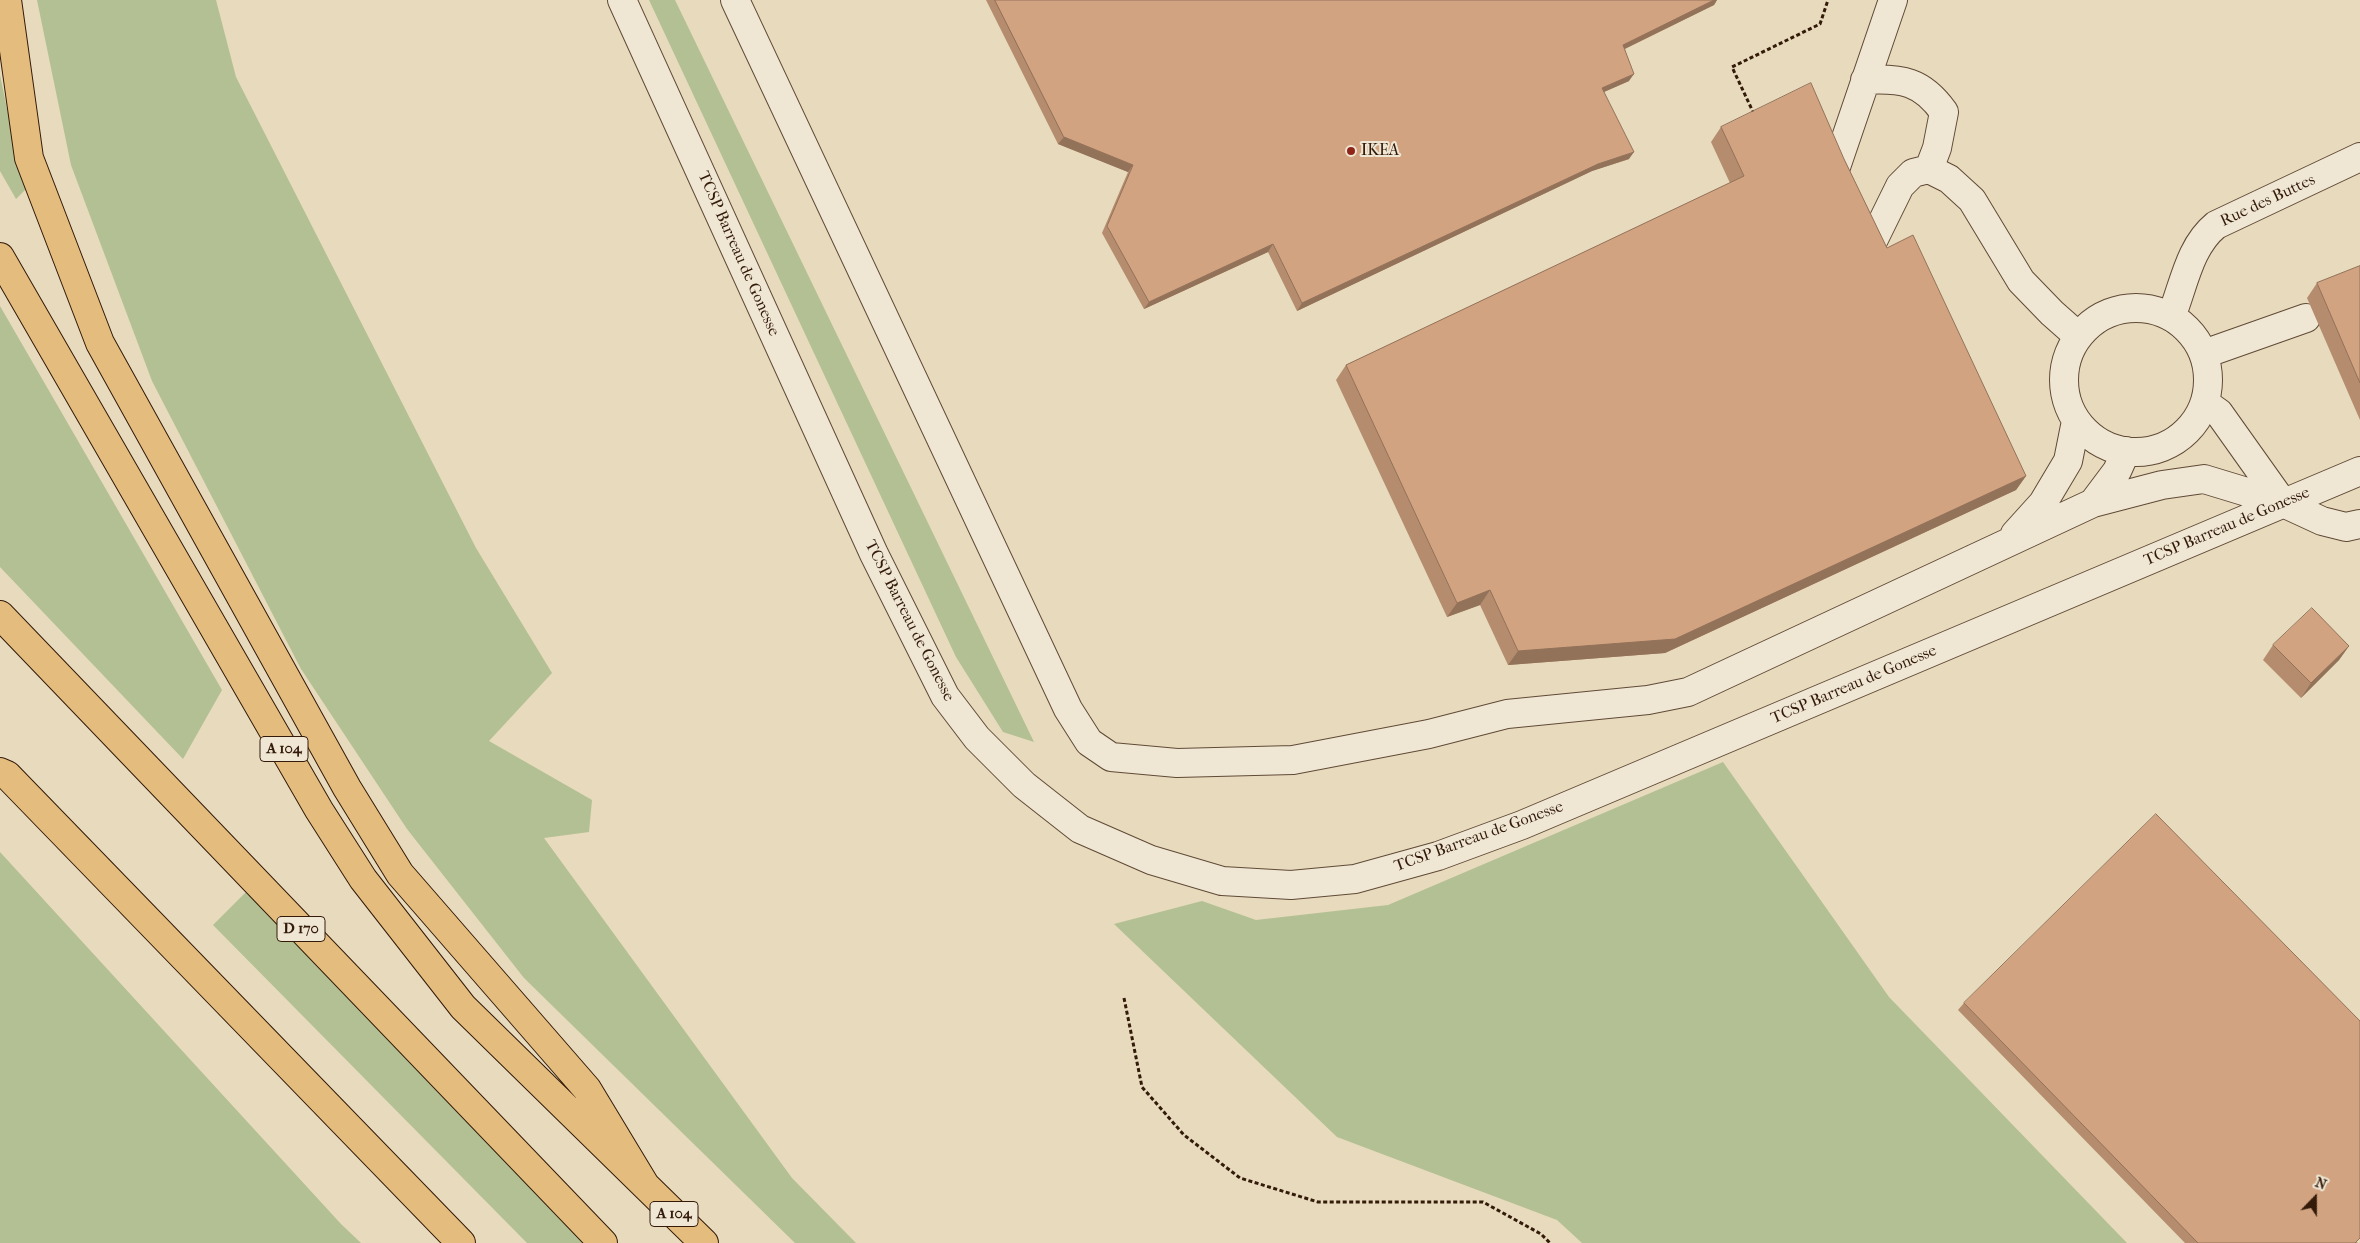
<!DOCTYPE html>
<html>
<head>
<meta charset="utf-8">
<style>
	body { margin:0 }
	#map { position:relative; width:2360px; height:1243px; overflow:hidden; background:#e7dabd; font-family:"IM FELL French Canon",serif }
	canvas { display:block }
	.north { position:absolute; left:2290px; top:1173px; width:50px; height:50px; -webkit-text-stroke:4px #efe7d4; paint-order:stroke; rotate:22deg; font-size:14px; font-weight:700; line-height:20px; text-align:center; color:#331a09 }
	.north::after { content:''; display:block; margin:auto; width:18px; height:22px; background:#331a09; clip-path:polygon(50% 0,100% 100%,50% 72%,0 100%) }
</style>
</head>
<body>
<div id="map">
<canvas width="2360" height="1243"></canvas>
<div class="north">N</div>
</div>
<script>
const context = document.querySelector('canvas').getContext('2d');
context.lineJoin = 'round';
function fillPath(path, color) {
  context.fillStyle = color;
  context.fill(path, 'evenodd');
}
function trace(path, color, width, dash) {
  context.strokeStyle = color;
  context.lineWidth = width;
  context.lineCap = dash ? 'butt' : 'round';
  context.setLineDash(dash || []);
  context.stroke(path);
}
function label(font, color, halo, rows, align = 'center') {
  context.font = font + ' "IM FELL French Canon",serif';
  context.lineWidth = 4;
  context.setLineDash([]);
  context.textBaseline = 'middle';
  context.strokeStyle = halo;
  context.fillStyle = color;
  for (const [text, x, y, turn = 0] of rows) {
    context.save();
    context.translate(x, y);
    context.rotate((+turn || 0) * Math.PI / 180);
    context.textAlign = isNaN(turn) ? turn : align;
    if (halo) context.strokeText(text, 0, 0);
    context.fillText(text, 0, 0);
    context.restore();
  }
}
fillPath(new Path2D(`
	M 37,0 L 216,0 L 236,77 L 476,548 L 552,673 L 489,741 L 592,800 L 589,832 L 544,838 L 792,1178 L 856,1243 L 795,1243 L 524,978 L 407,829 L 301,669 L 152,381 L 71,165 Z
	M 649,0 L 675,0 L 1034,742 L 1003,732 L 956,657 Z
	M 0,75 L 15,147 L 30,185 L 16,199 L 0,171 Z
	M 0,306 L 222,690 L 183,759 L 0,567 Z
	M 1723,762 L 1889,997 L 2127,1243 L 1582,1243 L 1557,1220 L 1337,1137 L 1114,924 L 1202,901 L 1256,920 L 1388,905 Z
	M 0,852 L 341,1224 L 361,1243 L 0,1243 Z
	M 246,892 L 592,1243 L 527,1243 L 213,925 Z`), '#b3c093');
const minor = new Path2D(`
	M 622,0 L 874,554 L 945,696 L 977,738 L 1024,785 L 1080,829 L 1151,860 L 1222,881 L 1291,885 L 1355,879 L 1438,856 L 1522,825 L 2360,471
	M 735,0 L 1068,709 L 1089,742 L 1111,757 L 1177,763 L 1293,760 L 1429,734 L 1507,714 L 1648,700 L 1688,692 L 2093,503 L 2162,485 L 2204,479 L 2283,503
	M 1865,80 C 1902,78 1922,81 1944,112 L 1937,148 L 1929,169
	M 1834,173 L 1893,0
	M 1870,247 L 1900,186 L 1913,173 L 1929,169 L 1949,179 L 1972,200 L 2021,281 L 2052,313 L 2078,336
	M2064 380a72 72 0 1 1 144 0a72 72 0 1 1-144 0Z
	M 2171,317 C 2184,285 2189,247 2216,225 L 2360,157
	M 2204,354 L 2306,318
	M 2205,403 L 2219,413 L 2283,503 L 2322,521 L 2346,527 L 2360,524
	M 2093,503 L 2117,471 L 2126,451
	M 2015,534 L 2043,503 L 2068,461 L 2076,421`);
const highway = new Path2D(`
	M 7,0 L 29,158 L 100,343 L 347,788 L 400,874 L 587,1089 L 645,1185
	M 0,257 L 319,810 L 363,879 L 463,1007 L 704,1243
	M 0,615 L 603,1243
	M 0,772 L 7,775 L 461,1243`);
trace(minor, '#604a36', 30);
trace(highway, '#331a09', 30);
trace(new Path2D(`
	M 1754,114 L 1732,67 L 1820,24 L 1828,0
	M 1124,998 L 1142,1087 L 1184,1135 L 1240,1178 L 1318,1202 L 1483,1202 L 1541,1234 L 1550,1243`), '#331a09', 3, [4, 2.5]);
trace(minor, '#efe7d4', 28);
trace(highway, '#e4bd7e', 28);
fillPath(new Path2D(`
	M 986,0 L 1717,0 L 1714,5 L 1625,49 L 1629,81 L 1604,92 L 1629,159 L 1592,171 L 1297,311 L 1268,252 L 1144,309 L 1102,233 L 1128,172 L 1058,144 Z
	M 1721,127 L 1844,159 L 1887,248 L 2026,476 L 2016,490 L 1665,653 L 1508,665 L 1480,605 L 1447,617 L 1336,380 L 1346,365 L 1730,183 L 1711,142 Z
	M 2360,266 L 2360,420 L 2307,298 L 2317,283 Z
	M 2273,645 L 2349,646 L 2339,660 L 2301,698 L 2263,660 Z
	M 1964,1003 L 2358,1243 L 2185,1243 L 1958,1010 Z`), '#b58c6e');
fillPath(new Path2D(`
	M 1714,0 L 1717,0 L 1714,5 L 1618,52 L 1623,45 Z
	M 1634,74 L 1629,81 L 1597,95 L 1602,88 Z
	M 1064,137 L 1133,165 L 1128,172 L 1058,144 Z
	M 1634,152 L 1629,159 L 1592,171 L 1297,311 L 1302,303 L 1598,164 Z
	M 1273,244 L 1268,252 L 1144,309 L 1149,302 Z
	M 2026,476 L 2016,490 L 1665,653 L 1508,665 L 1518,651 Z
	M 1490,590 L 1480,605 L 1447,617 L 1457,603 Z
	M 2349,646 L 2339,660 L 2301,698 L 2311,683 Z`), '#93725a');
const building = new Path2D(`
	M 995,0 L 1714,0 L 1623,45 L 1634,74 L 1602,88 L 1634,152 L 1598,164 L 1302,303 L 1273,244 L 1149,302 L 1107,226 L 1133,165 L 1064,137 Z
	M 1811,83 L 1844,159 L 1887,248 L 1913,235 L 2026,476 L 1675,639 L 1518,651 L 1490,590 L 1457,603 L 1346,365 L 1744,176 L 1721,127 Z
	M 2360,266 L 2360,383 L 2317,283 Z
	M 2312,608 L 2349,646 L 2311,683 L 2273,645 Z
	M 2156,814 L 2360,1021 L 2360,1238 L 2355,1243 L 2198,1243 L 1964,1003 Z`);
fillPath(building, '#d2a380');
trace(building, '#93725a', 1);
for (const [x, y, r, color] of [
	[1351,151,5,"#8f2418"]
]) {
  const dot = new Path2D();
  dot.arc(x, y, r, 0, 2 * Math.PI);
  context.fillStyle = color;
  context.fill(dot);
  trace(dot, '#efe7d4', 2);
}
for (const [x, y, w] of [
	[284,749,48],
	[301,929,48],
	[674,1214,48]
]) {
  const box = new Path2D();
  box.roundRect(x - w / 2, y - 12.5, w, 25, 4);
  context.fillStyle = '#efe7d4';
  context.fill(box);
  trace(box, '#331a09', 1);
}
label('bold 15px', '#331a09', null, [
	["A 104",284,749],
	["D 170",301,929],
	["A 104",674,1214]
]);
label('16px', '#331a09', '#efe7d4', [
	["IKEA",1361,151]
], 'left');
label('16px', '#331a09', '#efe7d4', [
	["Rue des Buttes",2268,201,-25],
	["TCSP Barreau de Gonesse",738,254,66],
	["TCSP Barreau de Gonesse",2227,527,-23],
	["TCSP Barreau de Gonesse",909,621,63],
	["TCSP Barreau de Gonesse",1854,685,-23],
	["TCSP Barreau de Gonesse",1479,837,-20]
]);
</script>
</body>
</html>
